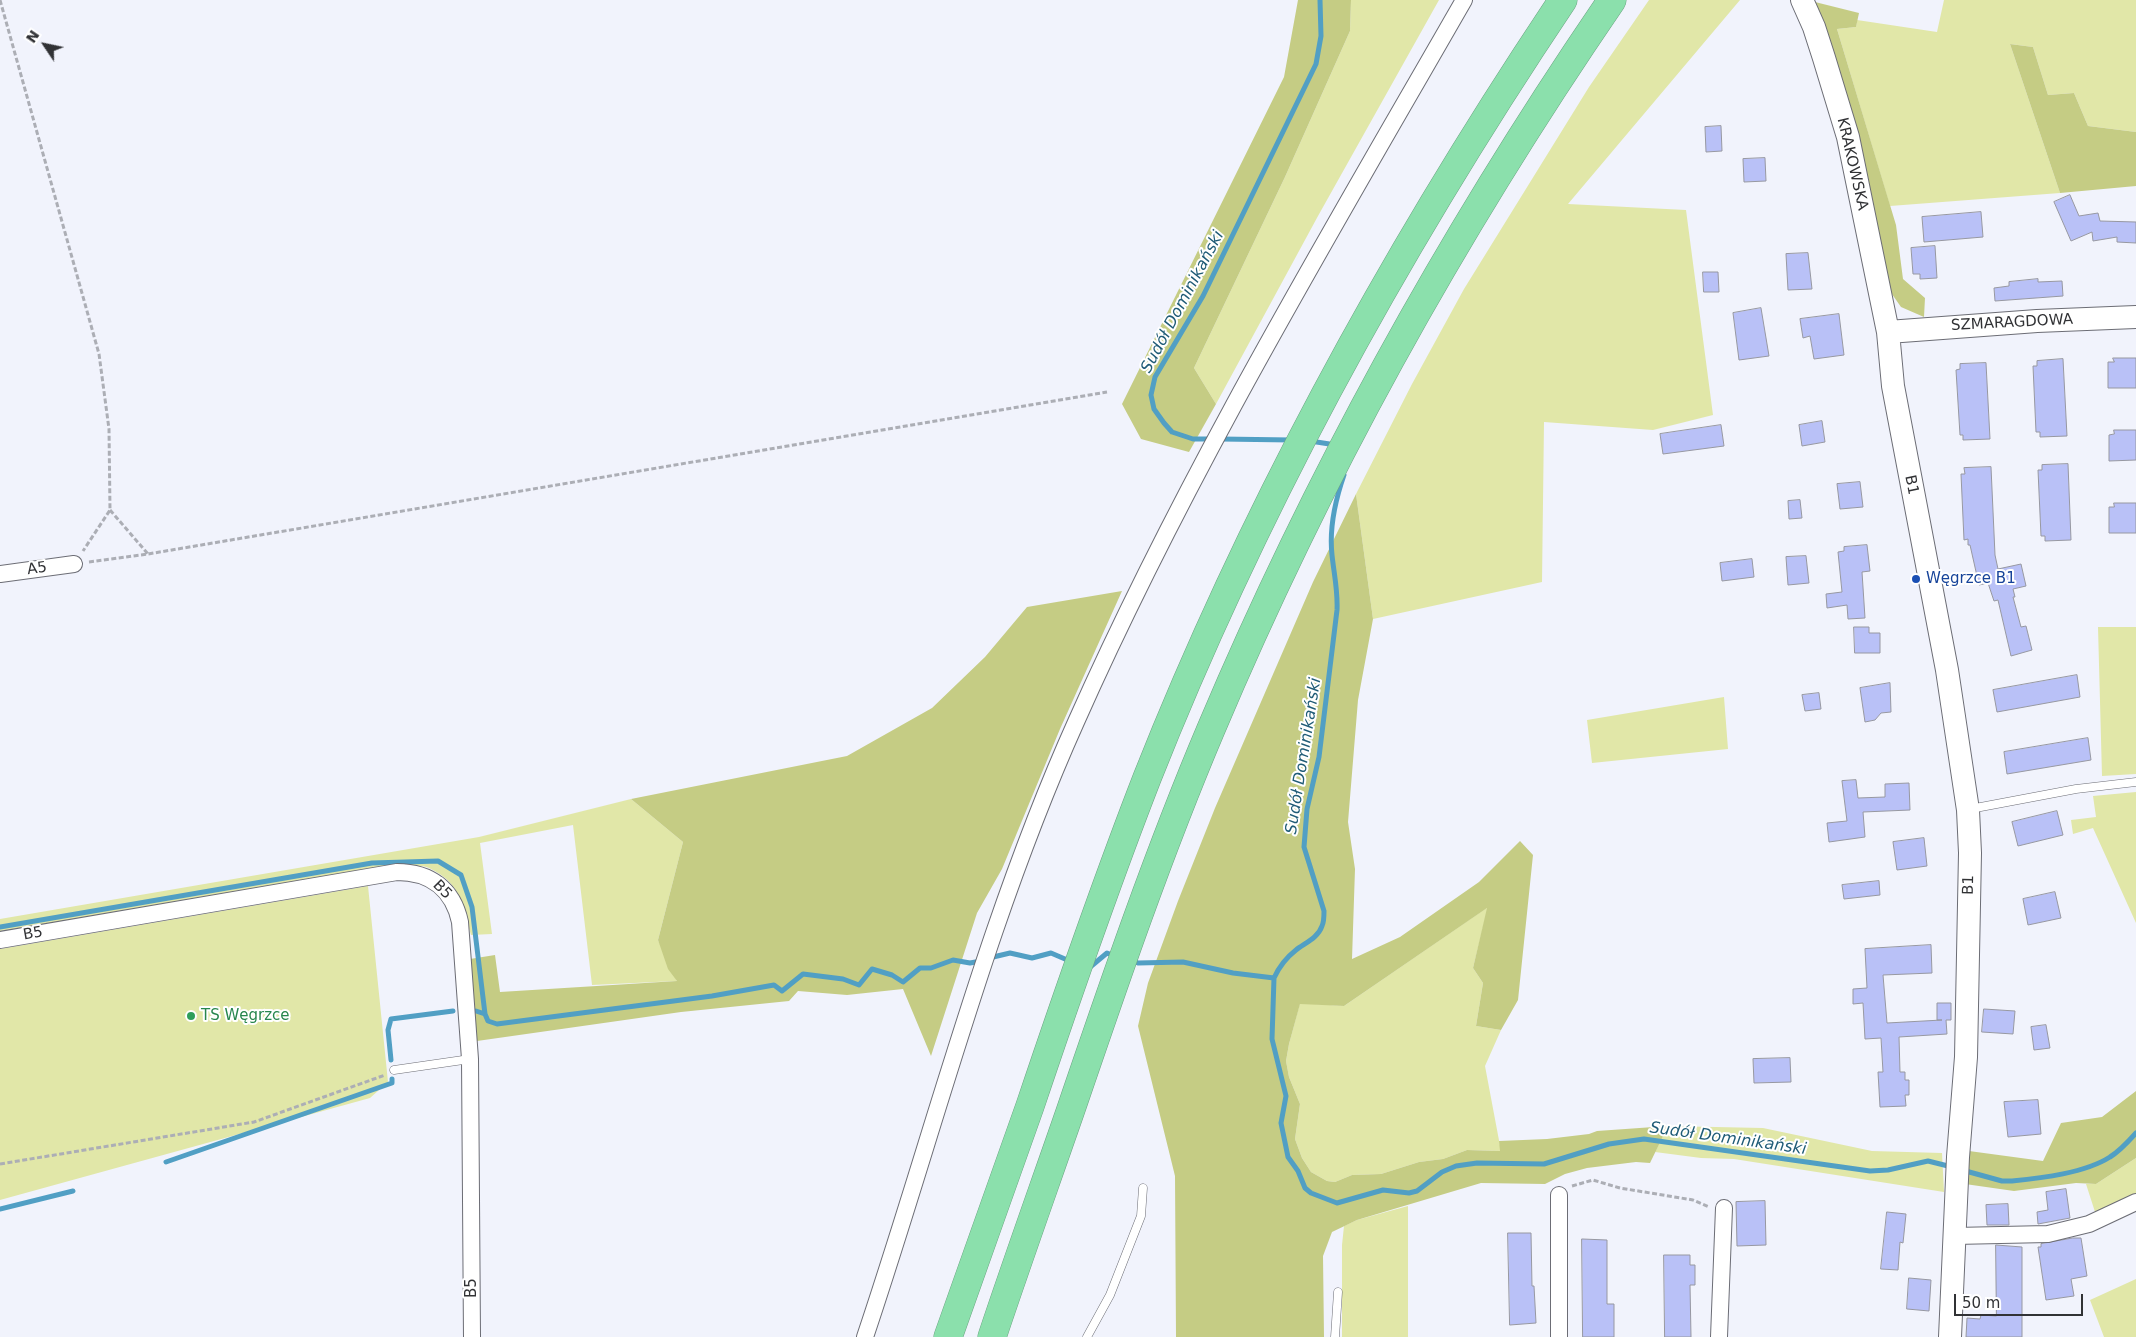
<!DOCTYPE html>
<html>
<head>
<meta charset="utf-8">
<style>
	body { margin:0 }
	#map { position:relative; width:2136px; height:1337px; overflow:hidden; background:#f1f3fc; font-family:"DejaVu Sans",sans-serif }
	canvas { display:block }
	.north { position:absolute; left:20px; top:20px; width:50px; height:50px; -webkit-text-stroke:4px #fff; paint-order:stroke; rotate:304deg; font-size:14px; font-weight:700; line-height:20px; text-align:center; color:#313235 }
	.north::after { content:''; display:block; margin:auto; width:18px; height:22px; background:#313235; clip-path:polygon(50% 0,100% 100%,50% 72%,0 100%) }
	.scale { position:absolute; left:1954px; top:1294px; width:129px; height:22px; box-sizing:border-box; border:2px solid #313235; border-top:0; padding-left:6px; font-size:15px; line-height:18px; white-space:nowrap; color:#313235; -webkit-text-stroke:4px #fff; paint-order:stroke }
</style>
</head>
<body>
<div id="map">
<canvas width="2136" height="1337"></canvas>
<div class="north">N</div>
<div class="scale">50 m</div>
</div>
<script>
const context = document.querySelector('canvas').getContext('2d');
context.lineJoin = 'round';
function fillPath(path, color) {
  context.fillStyle = color;
  context.fill(path, 'evenodd');
}
function trace(path, color, width, dash) {
  context.strokeStyle = color;
  context.lineWidth = width;
  context.lineCap = dash ? 'butt' : 'round';
  context.setLineDash(dash || []);
  context.stroke(path);
}
function label(font, color, halo, rows, align = 'center') {
  context.font = font + ' "DejaVu Sans",sans-serif';
  context.lineWidth = 4;
  context.setLineDash([]);
  context.textBaseline = 'middle';
  context.strokeStyle = halo;
  context.fillStyle = color;
  for (const [text, x, y, turn = 0] of rows) {
    context.save();
    context.translate(x, y);
    context.rotate((+turn || 0) * Math.PI / 180);
    context.textAlign = isNaN(turn) ? turn : align;
    if (halo) context.strokeText(text, 0, 0);
    context.fillText(text, 0, 0);
    context.restore();
  }
}
fillPath(new Path2D(`
	M 1351,0 L 1439,0 L 1318,216 L 1216,404 L 1194,368 L 1285,177 L 1350,31 Z
	M 1649,0 L 1740,0 L 1568,204 L 1686,210 L 1713,415 L 1653,430 L 1544,422 L 1542,582 L 1373,619 L 1356,494 L 1412,384 L 1464,289 L 1589,87 Z
	M 1944,0 L 2136,0 L 2136,132 L 2088,126 L 2074,93 L 2048,95 L 2033,47 L 2010,44 L 2060,193 L 1890,206 L 1837,29 L 1856,27 L 1857,20 L 1937,32 Z
	M 2098,627 L 2136,627 L 2136,774 L 2102,776 Z
	M 1724,697 L 1728,749 L 1592,763 L 1587,720 Z
	M 2136,792 L 2136,923 L 2093,828 L 2073,834 L 2071,820 L 2096,817 L 2093,796 Z
	M 631,799 L 683,842 L 658,940 L 677,981 L 592,985 L 573,825 L 480,843 L 492,934 L 471,935 C 463,905 461,883 429,868 C 407,857 258,890 224,896 C 150,908 75,919 0,931 L 0,919 L 479,837 Z
	M 368,886 L 388,1082 L 370,1098 L 0,1200 L 0,949 Z
	M 1488,907 L 1473,968 L 1483,983 L 1476,1026 L 1501,1030 L 1485,1066 L 1501,1151 L 1467,1150 L 1443,1159 L 1419,1162 L 1381,1174 L 1352,1175 L 1335,1182 L 1327,1181 L 1311,1172 L 1302,1158 L 1295,1139 L 1300,1104 L 1289,1077 L 1286,1061 L 1289,1044 L 1300,1003 L 1344,1006 Z
	M 1668,1126 L 1763,1128 L 1872,1151 L 1942,1153 L 1944,1192 L 1734,1159 L 1701,1158 L 1655,1152 Z
	M 2136,1158 L 2136,1196 L 2096,1215 L 2086,1184 L 2096,1184 Z
	M 1408,1206 L 1408,1337 L 1342,1337 L 1342,1245 L 1344,1226 L 1357,1220 Z
	M 2136,1279 L 2136,1337 L 2104,1337 L 2090,1300 Z`), '#e1e7a8');
fillPath(new Path2D(`
	M 1298,0 L 1351,0 L 1350,31 L 1285,177 L 1194,368 L 1216,404 L 1189,452 L 1141,439 L 1122,404 L 1284,77 Z
	M 1811,1 L 1859,13 L 1856,27 L 1837,29 L 1896,225 L 1903,279 L 1925,298 L 1924,317 L 1901,307 L 1887,287 Z
	M 2010,44 L 2033,47 L 2048,95 L 2074,93 L 2088,126 L 2136,132 L 2136,186 L 2060,193 Z
	M 1356,494 L 1373,619 L 1358,700 L 1348,822 L 1355,869 L 1352,959 L 1400,937 L 1479,882 L 1520,841 L 1533,855 L 1518,1000 L 1501,1030 L 1476,1026 L 1483,983 L 1473,968 L 1487,908 L 1344,1006 L 1300,1004 L 1289,1044 L 1286,1061 L 1289,1077 L 1300,1104 L 1295,1139 L 1302,1158 L 1311,1172 L 1327,1181 L 1335,1182 L 1352,1175 L 1381,1174 L 1419,1162 L 1443,1159 L 1467,1150 L 1500,1151 L 1499,1141 L 1547,1139 L 1589,1134 L 1597,1131 L 1668,1126 L 1650,1163 L 1636,1162 L 1587,1168 L 1565,1174 L 1545,1184 L 1481,1183 L 1357,1220 L 1332,1232 L 1323,1256 L 1324,1337 L 1176,1337 L 1175,1176 L 1138,1026 L 1148,983 L 1178,901 L 1215,808 L 1313,582 Z
	M 1122,591 L 1060,729 L 1002,869 L 977,913 L 931,1056 L 903,989 L 847,995 L 798,991 L 789,1001 L 681,1012 L 477,1041 L 470,959 L 495,955 L 500,992 L 677,981 L 668,969 L 658,940 L 683,842 L 631,799 L 847,756 L 932,708 L 985,657 L 1027,607 Z
	M 2136,1091 L 2136,1158 L 2096,1184 L 2076,1183 L 2014,1191 L 1965,1184 L 1969,1151 L 2043,1161 L 2061,1123 L 2102,1117 Z`), '#c5cc84');
trace(new Path2D(`
	M 1212,439 L 1193,439 L 1172,432 L 1164,423 L 1154,409 L 1151,395 L 1155,377 L 1203,296 L 1316,64 L 1321,36 L 1320,0
	M 1220,439 L 1292,440
	M 1310,441 L 1336,445
	M 1344,475 C 1335,501 1329,528 1332,555 C 1334,574 1338,591 1337,610 L 1319,757 L 1307,809 L 1304,847 L 1324,911 C 1324,916 1324,922 1322,926 C 1318,938 1305,943 1296,950 C 1287,957 1279,967 1274,978 L 1272,1039 L 1286,1096 L 1281,1123 L 1288,1157 L 1298,1171 L 1305,1188 L 1311,1193 L 1337,1203 L 1383,1190 L 1409,1193 L 1417,1191 L 1442,1172 L 1456,1166 L 1477,1163 L 1544,1164 L 1609,1144 L 1644,1139 L 1870,1171 L 1888,1170 L 1928,1161 L 1952,1167
	M 0,927 L 372,863 L 438,861 L 461,875 L 472,907 L 485,1014 L 488,1021 L 497,1024 L 712,996 L 774,985 L 782,991 L 803,974 L 843,979 L 859,985 L 872,969 L 892,975 L 903,982 L 920,968 L 931,968 L 953,960 L 970,963 L 981,961
	M 989,958 L 1010,953 L 1032,958 L 1051,953 L 1065,959 L 1072,959
	M 1131,960 L 1138,963 L 1183,962 L 1233,973 L 1274,978
	M 1088,966 L 1089,968 L 1107,953 L 1115,956
	M 476,1011 L 485,1014
	M 391,1060 L 388,1030 L 391,1019 L 453,1011
	M 166,1162 L 392,1083 L 392,1079
	M 1962,1170 L 2002,1181 L 2012,1181 C 2042,1178 2085,1173 2110,1157 C 2120,1151 2128,1142 2136,1133
	M 0,1209 L 73,1191`), '#519fc4', 5);
const building = new Path2D(`
	M 1721,126 L 1722,151 L 1706,152 L 1705,127 Z
	M 1765,158 L 1766,181 L 1744,182 L 1743,159 Z
	M 2070,195 L 2079,216 L 2098,213 L 2100,221 L 2136,222 L 2136,243 L 2117,242 L 2117,237 L 2093,241 L 2092,232 L 2071,241 L 2054,202 Z
	M 1981,212 L 1983,237 L 1924,242 L 1922,217 Z
	M 1935,246 L 1937,278 L 1920,279 L 1920,274 L 1913,274 L 1911,248 Z
	M 1808,253 L 1812,289 L 1788,290 L 1786,254 Z
	M 1703,272 L 1718,272 L 1719,292 L 1704,292 Z
	M 2038,279 L 2038,282 L 2062,281 L 2063,296 L 1995,301 L 1994,288 L 2009,286 L 2009,282 Z
	M 1761,308 L 1769,356 L 1739,360 L 1733,313 Z
	M 1839,314 L 1844,355 L 1814,359 L 1810,336 L 1803,338 L 1800,319 Z
	M 2113,358 L 2136,358 L 2136,388 L 2108,388 L 2108,362 L 2114,362 Z
	M 2063,359 L 2067,436 L 2040,437 L 2040,432 L 2036,432 L 2033,366 L 2037,366 L 2037,361 Z
	M 1986,363 L 1990,439 L 1963,440 L 1963,435 L 1960,435 L 1956,370 L 1960,369 L 1960,364 Z
	M 1822,421 L 1825,442 L 1802,446 L 1799,425 Z
	M 1721,425 L 1724,446 L 1663,454 L 1660,434 Z
	M 2114,430 L 2136,430 L 2136,460 L 2109,461 L 2109,435 L 2114,434 Z
	M 2068,464 L 2071,540 L 2045,541 L 2045,536 L 2041,536 L 2038,470 L 2042,470 L 2042,465 Z
	M 1991,467 L 1995,555 L 1998,569 L 2021,564 L 2026,586 L 2013,589 L 2015,597 L 2013,597 L 2021,627 L 2026,626 L 2032,650 L 2011,656 L 1998,600 L 1994,601 L 1988,583 L 1979,585 L 1970,545 L 1968,545 L 1968,539 L 1964,540 L 1961,474 L 1965,474 L 1964,468 Z
	M 1860,482 L 1863,507 L 1840,509 L 1837,484 Z
	M 1800,500 L 1802,518 L 1789,519 L 1788,501 Z
	M 2114,503 L 2136,503 L 2136,533 L 2109,533 L 2109,507 L 2114,507 Z
	M 1867,545 L 1870,571 L 1862,572 L 1865,618 L 1848,619 L 1847,605 L 1827,608 L 1826,594 L 1842,592 L 1838,552 L 1844,551 L 1844,547 Z
	M 1806,556 L 1809,583 L 1788,585 L 1786,557 Z
	M 1752,559 L 1754,577 L 1722,581 L 1720,563 Z
	M 1854,627 L 1869,627 L 1869,633 L 1880,633 L 1880,653 L 1855,653 Z
	M 2077,675 L 2080,697 L 1997,712 L 1993,690 Z
	M 1890,683 L 1891,712 L 1881,713 L 1875,720 L 1865,722 L 1860,688 Z
	M 1819,693 L 1821,709 L 1805,711 L 1802,695 Z
	M 2088,738 L 2091,760 L 2007,774 L 2004,752 Z
	M 1856,780 L 1858,798 L 1885,797 L 1885,784 L 1909,783 L 1910,810 L 1863,812 L 1865,837 L 1829,842 L 1827,823 L 1847,821 L 1842,781 Z
	M 2057,811 L 2063,835 L 2018,846 L 2012,822 Z
	M 1924,838 L 1927,866 L 1897,870 L 1893,842 Z
	M 1879,881 L 1880,895 L 1844,899 L 1842,885 Z
	M 2055,892 L 2061,918 L 2028,925 L 2023,899 Z
	M 1931,945 L 1932,973 L 1883,975 L 1887,1023 L 1942,1020 L 1937,1020 L 1937,1003 L 1951,1003 L 1951,1020 L 1946,1020 L 1947,1034 L 1899,1037 L 1900,1072 L 1905,1072 L 1905,1080 L 1909,1080 L 1909,1095 L 1905,1095 L 1906,1106 L 1880,1107 L 1878,1072 L 1883,1072 L 1881,1038 L 1865,1039 L 1863,1003 L 1853,1004 L 1853,989 L 1867,988 L 1865,949 Z
	M 1984,1009 L 2015,1011 L 2013,1034 L 1982,1032 Z
	M 2046,1025 L 2050,1048 L 2034,1050 L 2031,1027 Z
	M 1790,1058 L 1791,1082 L 1754,1083 L 1753,1059 Z
	M 2038,1100 L 2041,1134 L 2008,1137 L 2004,1102 Z
	M 2066,1189 L 2070,1218 L 2038,1224 L 2037,1212 L 2048,1210 L 2046,1192 Z
	M 1765,1201 L 1766,1245 L 1737,1246 L 1736,1202 Z
	M 2008,1204 L 2009,1225 L 1987,1225 L 1986,1205 Z
	M 1887,1212 L 1906,1214 L 1903,1243 L 1900,1242 L 1898,1270 L 1881,1269 Z
	M 1508,1233 L 1531,1233 L 1532,1286 L 1534,1286 L 1536,1323 L 1510,1325 Z
	M 2073,1238 L 2081,1238 L 2087,1276 L 2071,1279 L 2074,1296 L 2046,1300 L 2038,1247 L 2041,1247 L 2041,1244 Z
	M 1582,1239 L 1607,1240 L 1607,1304 L 1614,1304 L 1614,1337 L 1583,1337 Z
	M 1996,1245 L 2022,1247 L 2022,1337 L 1966,1337 L 1967,1318 L 1980,1319 L 1981,1315 L 1996,1316 Z
	M 1664,1255 L 1690,1255 L 1690,1265 L 1695,1265 L 1695,1285 L 1690,1285 L 1691,1337 L 1665,1337 Z
	M 1909,1278 L 1931,1280 L 1929,1311 L 1907,1309 Z`);
fillPath(building, '#b9c1f7');
trace(building, '#9798a1', 1);
const lane = new Path2D(`
	M 1970,809 L 2076,789 L 2136,782
	M 394,1070 L 470,1059
	M 1087,1337 L 1110,1295 L 1141,1216 L 1143,1188
	M 1335,1337 L 1338,1292`);
const street = new Path2D(`
	M 0,574 L 74,564
	M 0,940 L 397,872 C 430,872 453,889 460,922 L 470,1059 L 472,1337
	M 1954,1236 L 2048,1234 L 2089,1224 L 2136,1202
	M 865,1337 C 934,1132 987,920 1076,722 C 1187,472 1328,237 1464,0
	M 1559,1337 L 1559,1195
	M 1719,1337 L 1724,1208`);
const secondary = new Path2D(`
	M 1802,0 L 1814,27 L 1824,58 L 1848,137 L 1888,332 L 1893,386 L 1947,670 L 1968,810 L 1970,853 L 1966,1057 L 1958,1157 L 1950,1337
	M 1888,332 L 2037,321 L 2136,317`);
const highway = new Path2D(`
	M 948,1337 C 975,1260 1003,1183 1030,1106 C 1067,996 1105,886 1147,778 C 1255,505 1400,243 1563,0
	M 992,1337 C 1017,1262 1044,1187 1070,1112 C 1114,983 1158,854 1211,729 C 1319,473 1455,229 1612,0`);
trace(lane, '#6c6d75', 9);
trace(street, '#6c6d75', 18);
trace(secondary, '#6c6d75', 24);
trace(highway, '#6ca382', 29);
trace(new Path2D(`
	M 0,0 L 99,354 L 109,429 L 110,510 L 83,551
	M 110,510 L 148,554
	M 89,562 L 148,554 L 1107,392
	M 0,1164 L 254,1122 L 385,1075
	M 1572,1186 L 1593,1180 L 1620,1188 L 1693,1200 L 1709,1207`), '#acaeb5', 3, [5, 2.5]);
trace(lane, '#fff', 8);
trace(street, '#fff', 16);
trace(secondary, '#fff', 22);
trace(highway, '#8be0ac', 28);
for (const [x, y, r, color] of [
	[1916,579,5,"#1a4fb4"],
	[191,1016,5,"#2e9e5b"]
]) {
  const dot = new Path2D();
  dot.arc(x, y, r, 0, 2 * Math.PI);
  context.fillStyle = color;
  context.fill(dot);
  trace(dot, '#fff', 2);
}
label('15px', '#313235', '#fff', [
	["KRAKOWSKA",1852,164,77],
	["SZMARAGDOWA",2012,323,-3],
	["B1",1911,485,79],
	["A5",37,569,-8],
	["B1",1969,885,-89],
	["B5",442,890,45],
	["B5",33,934,-10],
	["B5",472,1288,-90]
]);
label('15px', '#164399', '#fff', [
	["Węgrzce B1",1926,579]
], 'left');
label('15px', '#27864d', '#fff', [
	["TS Węgrzce",201,1016]
], 'left');
label('italic 16px', '#205c77', '#fff', [
	["Sudół Dominikański",1183,302,-62],
	["Sudół Dominikański",1304,756,-81],
	["Sudół Dominikański",1728,1139,8]
]);
</script>
</body>
</html>
